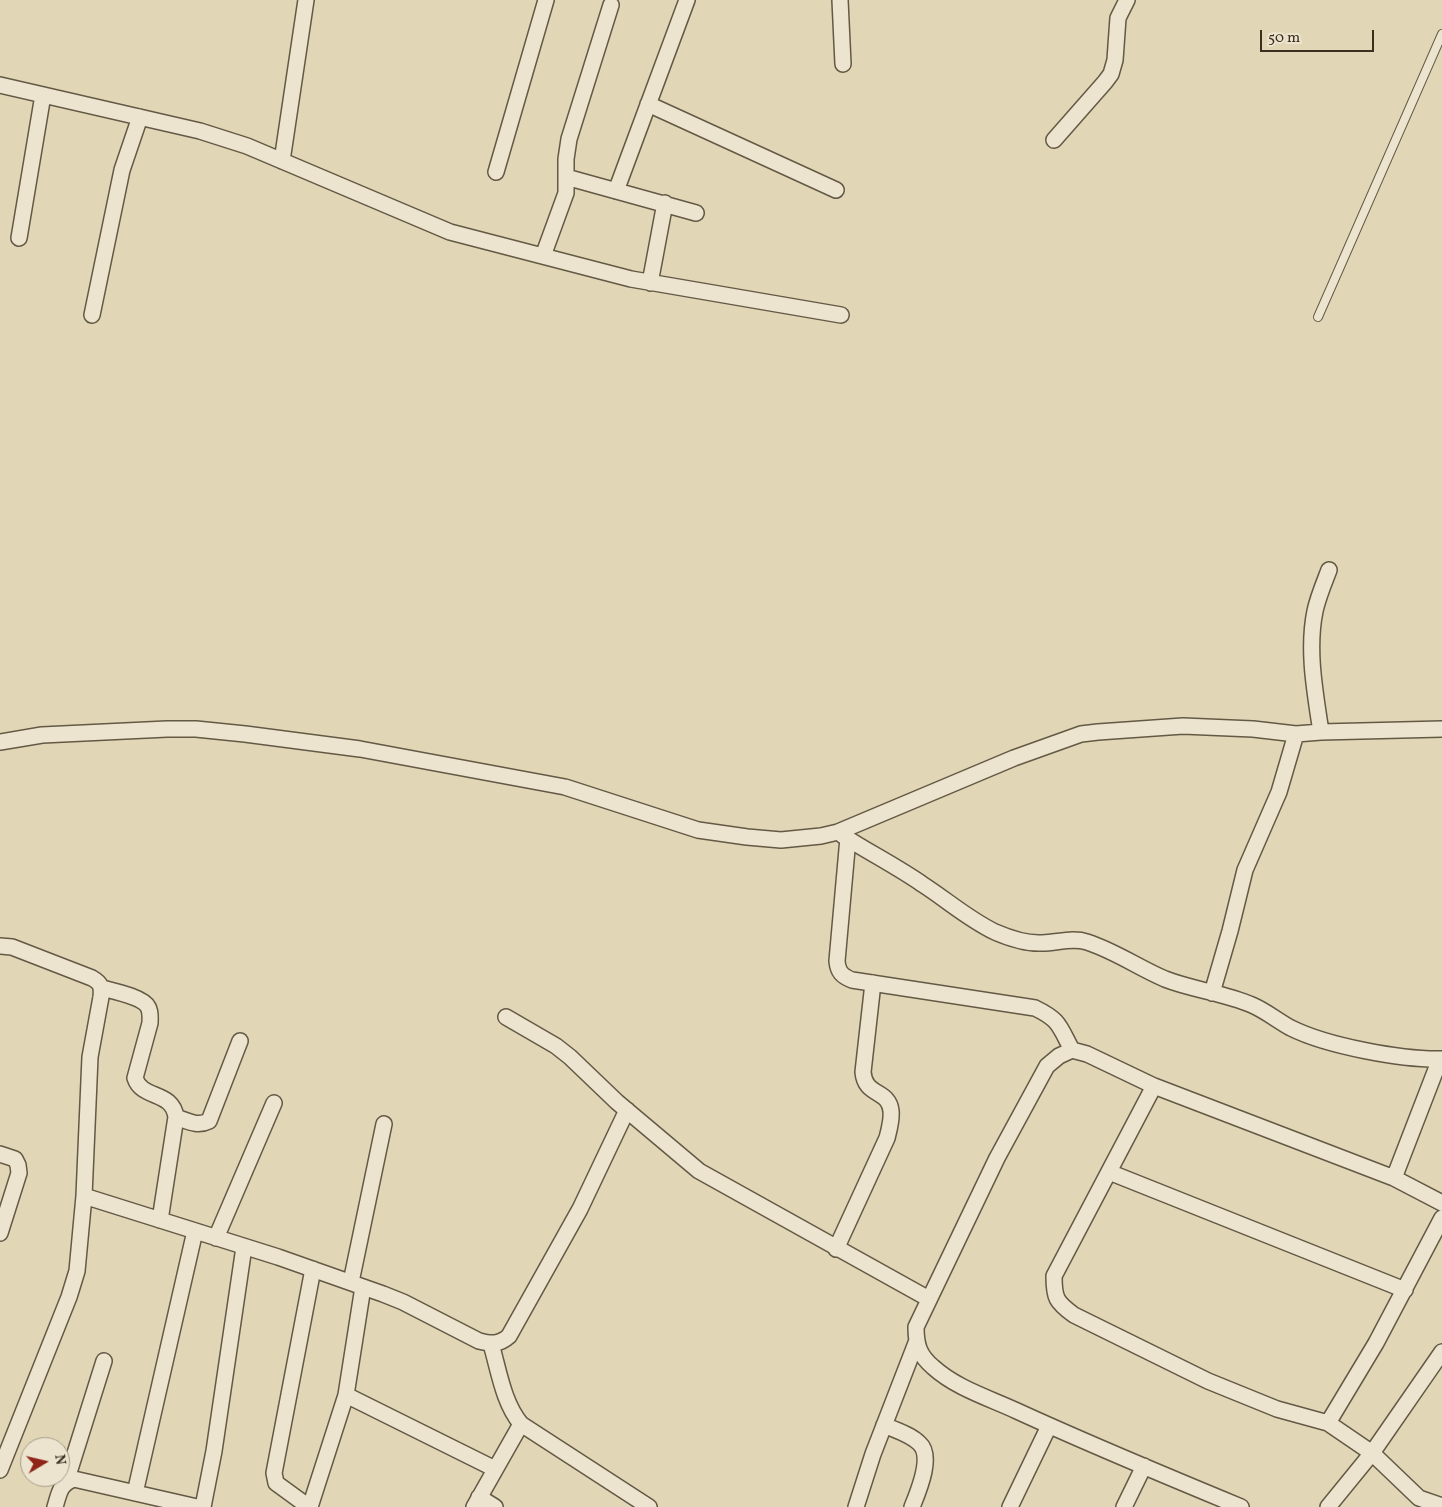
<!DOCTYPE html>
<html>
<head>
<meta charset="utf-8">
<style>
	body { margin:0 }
	#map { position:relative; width:1442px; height:1507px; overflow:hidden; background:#e1d6b5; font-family:Vollkorn,serif }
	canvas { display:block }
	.north { position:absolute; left:20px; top:1437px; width:50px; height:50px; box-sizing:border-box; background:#ece4cf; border:1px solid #a59c89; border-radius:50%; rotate:81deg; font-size:14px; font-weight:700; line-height:20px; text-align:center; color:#3b2f20 }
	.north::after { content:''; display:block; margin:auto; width:18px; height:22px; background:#8f2418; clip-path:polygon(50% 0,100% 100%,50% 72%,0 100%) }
	.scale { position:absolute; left:1260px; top:30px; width:114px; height:22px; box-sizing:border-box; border:2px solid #3b2f20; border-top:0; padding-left:6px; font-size:15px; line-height:18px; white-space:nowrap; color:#3b2f20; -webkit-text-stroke:4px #ece4cf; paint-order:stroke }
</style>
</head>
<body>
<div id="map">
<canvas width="1442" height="1507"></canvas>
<div class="north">N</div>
<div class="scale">50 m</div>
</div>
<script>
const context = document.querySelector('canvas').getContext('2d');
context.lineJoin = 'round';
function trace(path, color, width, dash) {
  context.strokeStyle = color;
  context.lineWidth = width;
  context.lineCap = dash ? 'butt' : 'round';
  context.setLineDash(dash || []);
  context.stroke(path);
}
const service = new Path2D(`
	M 1318,317 L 1442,34`);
const minor = new Path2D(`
	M 840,0 L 843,64
	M 0,85 L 200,131 L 247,146 L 450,232 L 631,279 L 841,315
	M 648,104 L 836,190
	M 1054,140 L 1105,82 L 1111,74 L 1115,60 L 1118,18 L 1127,0
	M 282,161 L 306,0
	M 496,172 L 546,0
	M 566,177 L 696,213
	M 616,191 L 687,0
	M 19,238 L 43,95
	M 543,256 L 566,193 L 566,159 L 569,139 L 611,5
	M 650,283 L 665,203
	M 92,315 L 122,170 L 140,117
	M 1321,732 C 1315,692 1307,650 1315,611 C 1318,597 1324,583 1329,570
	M 0,742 L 42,735 L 167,729 L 196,729 L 245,734 L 360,749 L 565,787 L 698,830 L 747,837 L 781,840 L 821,836 L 838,832 L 1014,758 L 1081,734 L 1098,732 L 1183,726 L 1253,729 L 1296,734 L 1321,732 L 1442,729
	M 842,835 C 868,852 896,866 922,884 C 947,900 968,919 995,932 C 1009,938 1026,944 1042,943 C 1057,943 1072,937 1087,942 C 1115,951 1139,968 1165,979 C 1193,990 1225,993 1252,1005 C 1266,1011 1278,1021 1291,1028 C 1327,1046 1402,1060 1442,1059
	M 848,838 L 837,961 C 838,972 842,976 852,980 L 1035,1008 C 1060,1020 1059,1026 1072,1050 L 1087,1054 L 1154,1086 L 1394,1178 L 1442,1203
	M 0,946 L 12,947 L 92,978 C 101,983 102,987 101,997 L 90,1057 L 84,1196 L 77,1271 L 69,1297 L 0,1470
	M 102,988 C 113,991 143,997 148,1007 C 151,1012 150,1018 150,1023 L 135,1078 C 142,1100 172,1090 176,1117 L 160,1220
	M 1212,993 L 1230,931 L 1245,870 L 1279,792 L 1296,734
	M 506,1017 L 556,1046 L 570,1057 L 617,1102 L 699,1171 L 929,1299
	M 1072,1050 L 1059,1056 L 1047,1066 L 997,1158 L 916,1327 C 916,1345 919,1355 933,1367 C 956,1388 989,1398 1017,1411 C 1091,1445 1166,1476 1241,1507
	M 1154,1086 L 1054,1276 C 1054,1298 1056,1302 1074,1315 L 1208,1381 L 1277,1409 L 1328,1423 L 1372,1453 L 1419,1498 L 1442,1506
	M 176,1117 C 188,1121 197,1127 209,1121 L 240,1041
	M 0,1154 L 15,1159 L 18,1165 L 19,1173 L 0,1233
	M 1109,1172 L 1405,1290
	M 1394,1178 L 1440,1059
	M 84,1196 L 278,1257 L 383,1294 L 403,1302 L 479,1341 C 491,1344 499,1345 509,1336 L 580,1209 L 627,1110
	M 216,1238 L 274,1103
	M 836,1249 L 887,1138 C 889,1130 892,1120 891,1111 C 889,1089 865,1097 863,1072 L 873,983
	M 351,1282 L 384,1124
	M 491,1344 C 499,1371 503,1402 521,1424 L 649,1507
	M 346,1395 L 495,1469
	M 1328,1423 L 1376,1343 L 1442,1218
	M 884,1425 C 895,1430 910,1434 919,1443 C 934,1456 918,1492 912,1507
	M 66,1482 L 104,1361
	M 135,1493 L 195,1231
	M 479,1497 L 495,1507
	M 55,1507 C 59,1494 60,1483 74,1479 L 197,1507
	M 203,1507 L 214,1451 L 244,1247
	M 309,1507 L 276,1483 L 274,1473 L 313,1269
	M 310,1507 L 346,1395 L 363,1287
	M 474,1507 L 521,1424
	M 856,1507 L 873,1454 L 916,1343
	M 1010,1507 L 1049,1426
	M 1124,1507 L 1144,1466
	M 1328,1507 L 1372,1453 L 1442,1352`);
trace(service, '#645945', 10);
trace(minor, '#645945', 18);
trace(service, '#ece4cf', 8);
trace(minor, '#ece4cf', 15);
</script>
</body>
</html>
